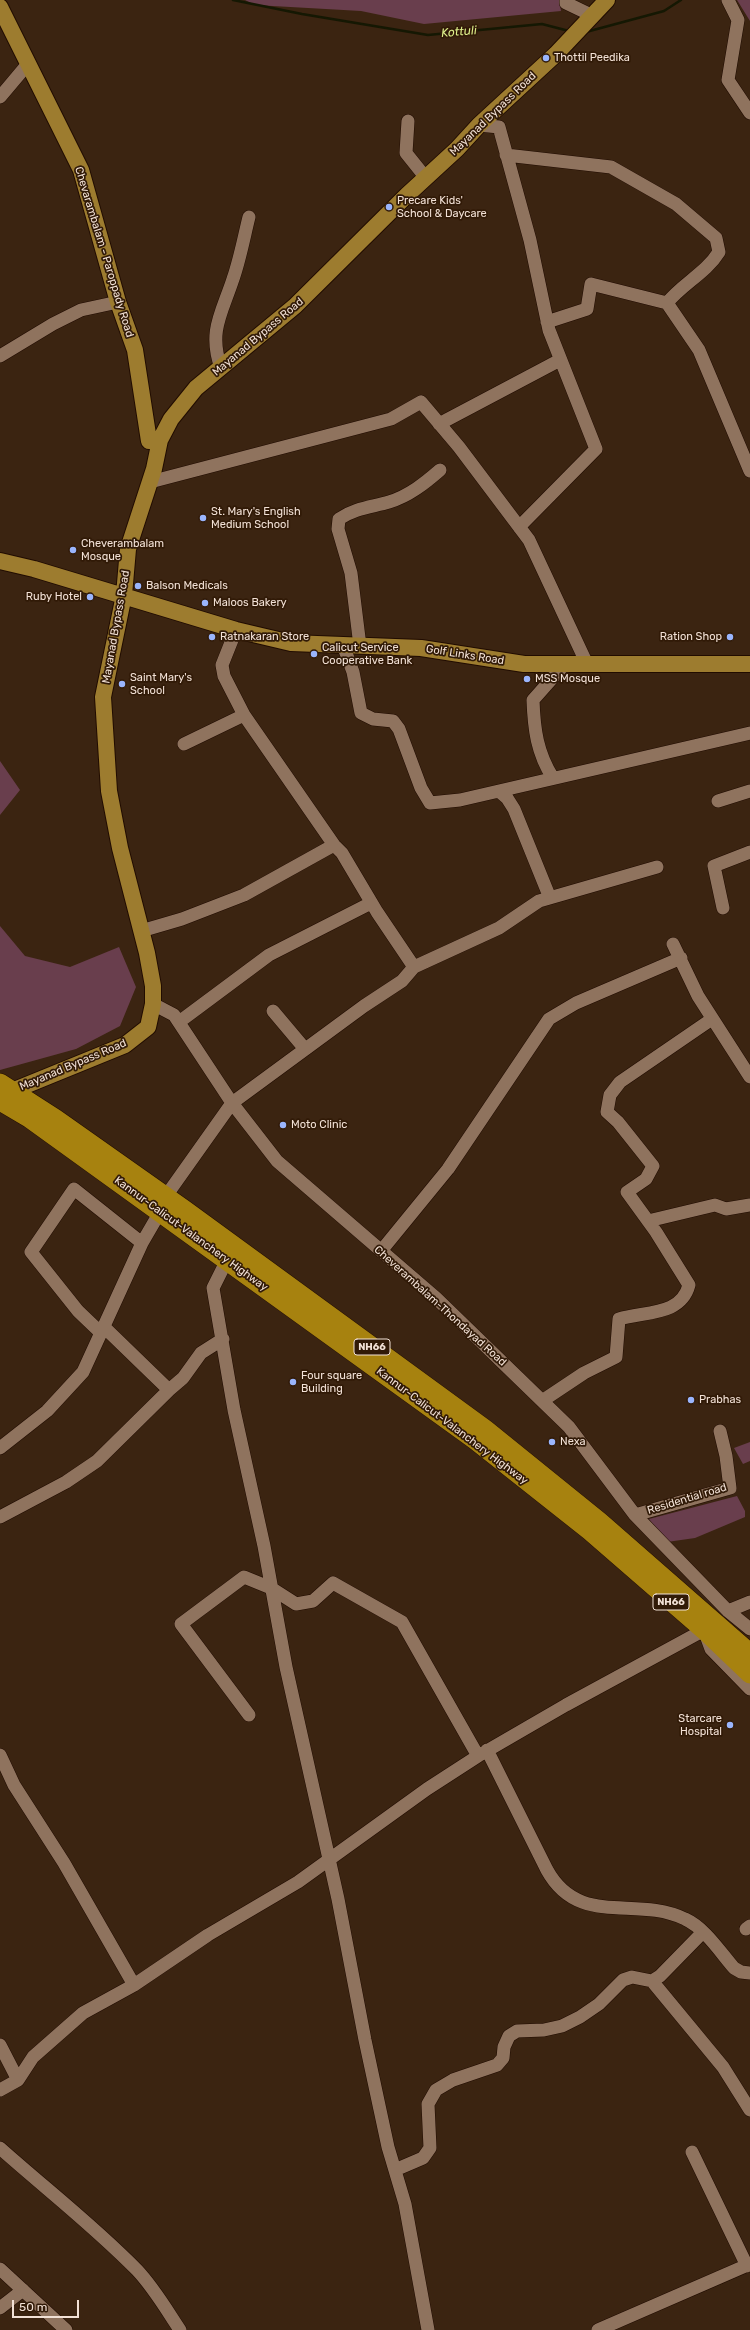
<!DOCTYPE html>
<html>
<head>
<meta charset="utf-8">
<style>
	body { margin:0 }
	#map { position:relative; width:750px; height:2330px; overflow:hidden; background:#3b2411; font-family:Rubik,sans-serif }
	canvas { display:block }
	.scale { position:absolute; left:12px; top:2300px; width:67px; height:18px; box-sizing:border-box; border:2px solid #f2e1d6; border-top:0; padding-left:5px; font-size:12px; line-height:14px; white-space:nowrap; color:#f2e1d6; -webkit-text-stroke:3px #311a07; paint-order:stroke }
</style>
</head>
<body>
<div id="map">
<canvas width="750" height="2330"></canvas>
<div class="scale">50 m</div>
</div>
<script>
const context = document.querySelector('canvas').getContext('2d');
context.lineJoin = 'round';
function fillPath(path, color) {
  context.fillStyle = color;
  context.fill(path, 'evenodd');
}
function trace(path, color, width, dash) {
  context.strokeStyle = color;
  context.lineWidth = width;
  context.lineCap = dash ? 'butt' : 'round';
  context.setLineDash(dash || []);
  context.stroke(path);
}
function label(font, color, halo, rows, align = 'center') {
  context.font = font + ' Rubik,sans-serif';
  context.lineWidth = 3.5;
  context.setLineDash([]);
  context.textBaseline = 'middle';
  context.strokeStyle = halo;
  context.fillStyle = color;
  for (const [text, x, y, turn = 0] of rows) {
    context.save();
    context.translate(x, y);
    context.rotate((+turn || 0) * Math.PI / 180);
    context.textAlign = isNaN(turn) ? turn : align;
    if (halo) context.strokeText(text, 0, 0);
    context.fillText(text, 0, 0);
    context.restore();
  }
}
fillPath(new Path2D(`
	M 245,0 L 559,0 L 561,11 L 424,24 L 361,11 L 255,5 Z
	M 737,0 L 750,0 L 750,21 Z
	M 0,761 L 20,790 L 0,815 Z
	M 0,926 L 25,956 L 70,967 L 119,947 L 136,987 L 120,1026 L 76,1049 L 0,1070 Z
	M 750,1442 L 750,1461 L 743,1464 L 734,1448 Z
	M 737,1496 L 745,1511 L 745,1517 L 695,1538 L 667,1542 L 649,1519 Z`), '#693e4d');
trace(new Path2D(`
	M 233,0 L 302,14 L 428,35 L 542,24 L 569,31
	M 586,32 L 664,11 L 681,0`), '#151803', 2.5);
const minor = new Path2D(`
	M 566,0 L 566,3 L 591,15
	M 728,0 L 738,20 L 728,80 L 750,113
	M 0,97 L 27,65
	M 408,121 L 406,153 L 426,178
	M 479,125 L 499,127 L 530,240 L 549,330 L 596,449 L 519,527
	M 506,155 L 611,167 L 676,204 L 716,238 L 719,252 C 706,273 682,284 667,303 L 699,350 L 750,471
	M 547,322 L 587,309 L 591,284 L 667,303
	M 0,356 L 53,324 L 81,310 L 118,302
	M 221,368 C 208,331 222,313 233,279 C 240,259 244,237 249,217
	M 439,424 L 560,360
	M 150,482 L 391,419 L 421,402 L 459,447 L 529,540 L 587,664
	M 236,630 L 222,665 L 224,676 L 244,715 L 334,845 L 342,853 L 377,912 L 414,967
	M 343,645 L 353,672 L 361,713 L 373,719 L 393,721 L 399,729 L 421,788 L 430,803 L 460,800 L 499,791 L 507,798 L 514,809 L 550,898
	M 360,646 L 351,573 L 338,529 L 339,519 C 355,508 372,507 389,502 C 409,496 425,483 440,470
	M 184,744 L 244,715
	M 553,778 C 537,753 534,729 533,700 L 565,664
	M 499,791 L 750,733
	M 718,801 L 750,791
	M 723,908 L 714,866 L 750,852
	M 141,931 L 182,919 L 244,895 L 334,845
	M 673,944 L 698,996 L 750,1077
	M 153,1004 L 174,1015 L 232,1103 L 277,1161 L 436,1298 L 569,1427 L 635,1515 L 728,1611 L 750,1629
	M 273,1011 L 305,1049
	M 179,1022 L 269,955 L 371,903
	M 166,1196 L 232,1103 L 364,1006 L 402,981 L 414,967 L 499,928 L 539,901 L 657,867
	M 648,1221 L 715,1205 L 726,1209 L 750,1205
	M 381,1251 L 448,1169 L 549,1019 L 576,1003 L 681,958
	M 227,1260 L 213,1288 L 234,1410 L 264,1546 L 286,1667 L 338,1899 L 365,2040 L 388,2147 L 405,2204 L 428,2330
	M 101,1333 L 78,1311 L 31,1252 L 74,1189 L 142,1243
	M 169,1390 L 183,1378 L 201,1353 L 223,1339
	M 542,1401 L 584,1373 L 616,1357 L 619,1319 C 645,1311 681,1316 689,1285 L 656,1232 L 627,1192 L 646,1179 L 653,1166 L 618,1122 L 607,1112 L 610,1095 L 620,1082 L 712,1019
	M 0,1448 L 47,1411 L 83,1372 L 142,1243 L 160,1212
	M 635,1515 L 730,1488 L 726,1456 L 720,1431
	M 0,1517 L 66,1482 L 97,1461 L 169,1390 L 104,1327
	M 728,1611 L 750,1602
	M 249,1715 L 181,1624 L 244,1577 L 271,1588 L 296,1604 L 313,1601 L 333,1583 L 402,1622 L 478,1756
	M 487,1750 L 547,1870 C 579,1928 635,1895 685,1919 C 705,1928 720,1952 734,1968 L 741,1972 L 750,1973
	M 0,1755 L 14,1785 L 64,1863 L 134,1985
	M 746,1929 L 750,1926
	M 652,1981 L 723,2067 L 750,2110
	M 0,2045 L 18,2080
	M 0,2090 L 18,2080 L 33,2057 L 83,2013 L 134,1985 L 208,1935 L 298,1882 L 427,1789 L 478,1756 L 566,1705 L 704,1630 L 711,1649 L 750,1689
	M 0,2148 C 46,2189 94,2226 137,2270 C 154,2288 166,2309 180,2330
	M 692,2152 L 747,2266
	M 395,2170 L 423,2158 L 430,2148 L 428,2104 L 436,2090 L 453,2080 L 497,2065 L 503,2058 L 504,2047 L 509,2036 L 517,2031 L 544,2030 L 562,2026 L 580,2017 L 599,2004 L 623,1980 L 632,1977 L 652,1981 L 660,1976 L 703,1932
	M 0,2269 L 66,2330
	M 0,2308 L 23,2290
	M 598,2330 L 750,2264`);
const major = new Path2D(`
	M 0,7 L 81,170 L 118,302 L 135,350 L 149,441
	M 0,561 L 34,569 L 236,630 L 291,643 L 421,648 L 524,664 L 750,664
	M 12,1091 L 125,1045 L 148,1027 L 153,1004 L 153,986 L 147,953 L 120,848 L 109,791 L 103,697 L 124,595 L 128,549 L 154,469 L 160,440 L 171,419 L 196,388 L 295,306 L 407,195 L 457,149 L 479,125 L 556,54 L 607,0`);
const highway = new Path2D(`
	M 0,1083 L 56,1119 L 185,1210 L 485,1429 L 600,1522 L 750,1653
	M 0,1101 L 29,1118 L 475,1440 L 590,1531 L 704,1630 L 750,1674`);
trace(minor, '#210c00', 14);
trace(major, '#210c00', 18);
trace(highway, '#210c00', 20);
trace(minor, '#8f735e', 13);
trace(major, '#9d7c2f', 16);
trace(highway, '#a7820f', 19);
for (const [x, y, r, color] of [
	[546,58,4,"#9ab5fd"],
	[389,207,4,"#9ab5fd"],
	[203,518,4,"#9ab5fd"],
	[73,550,4,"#9ab5fd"],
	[138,586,4,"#9ab5fd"],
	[90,597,4,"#9ab5fd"],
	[205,603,4,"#9ab5fd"],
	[212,637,4,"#9ab5fd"],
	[730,637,4,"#9ab5fd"],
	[314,654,4,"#9ab5fd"],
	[527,679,4,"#9ab5fd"],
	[122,684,4,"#9ab5fd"],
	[283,1125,4,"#9ab5fd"],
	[293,1382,4,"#9ab5fd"],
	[691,1400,4,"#9ab5fd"],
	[552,1442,4,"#9ab5fd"],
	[730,1725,4,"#9ab5fd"]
]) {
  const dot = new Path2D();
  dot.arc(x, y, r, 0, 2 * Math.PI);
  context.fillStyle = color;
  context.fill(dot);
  trace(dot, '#311a07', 1.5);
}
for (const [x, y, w] of [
	[372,1347,36],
	[671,1602,36]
]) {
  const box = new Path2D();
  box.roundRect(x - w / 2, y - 8, w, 16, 3);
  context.fillStyle = '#311a07';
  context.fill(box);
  trace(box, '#f2e1d6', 1);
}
label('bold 10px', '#f2e1d6', null, [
	["NH66",372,1347],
	["NH66",671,1602]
]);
label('11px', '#f2e1d6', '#311a07', [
	["Thottil Peedika",554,58],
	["Precare Kids'",397,201],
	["School & Daycare",397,214],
	["St. Mary's English",211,512],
	["Medium School",211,525],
	["Cheverambalam",81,544],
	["Mosque",81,557],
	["Balson Medicals",146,586],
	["Ruby Hotel",82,597,"right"],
	["Maloos Bakery",213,603],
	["Ratnakaran Store",220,637],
	["Ration Shop",722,637,"right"],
	["Calicut Service",322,648],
	["Cooperative Bank",322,661],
	["Saint Mary's",130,678],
	["School",130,691],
	["MSS Mosque",535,679],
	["Moto Clinic",291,1125],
	["Four square",301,1376],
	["Building",301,1389],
	["Prabhas",699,1400],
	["Nexa",560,1442],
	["Starcare",722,1719,"right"],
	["Hospital",722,1732,"right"]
], 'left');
label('11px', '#f2e1d6', '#311a07', [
	["Mayanad Bypass Road",493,114,-44],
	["Chevarambalam - Paroppady Road",104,252,73],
	["Mayanad Bypass Road",258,337,-40],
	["Mayanad Bypass Road",116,627,-80],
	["Golf Links Road",465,655,9],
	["Mayanad Bypass Road",73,1065,-23],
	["Kannur-Calicut-Valanchery Highway",191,1234,36],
	["Cheverambalam-Thondayad Road",440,1306,42],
	["Kannur-Calicut-Valanchery Highway",452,1426,37],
	["Residential road",687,1499,-17]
]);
label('italic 12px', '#ddef8a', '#311a07', [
	["Kottuli",459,32,-5]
]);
</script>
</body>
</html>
